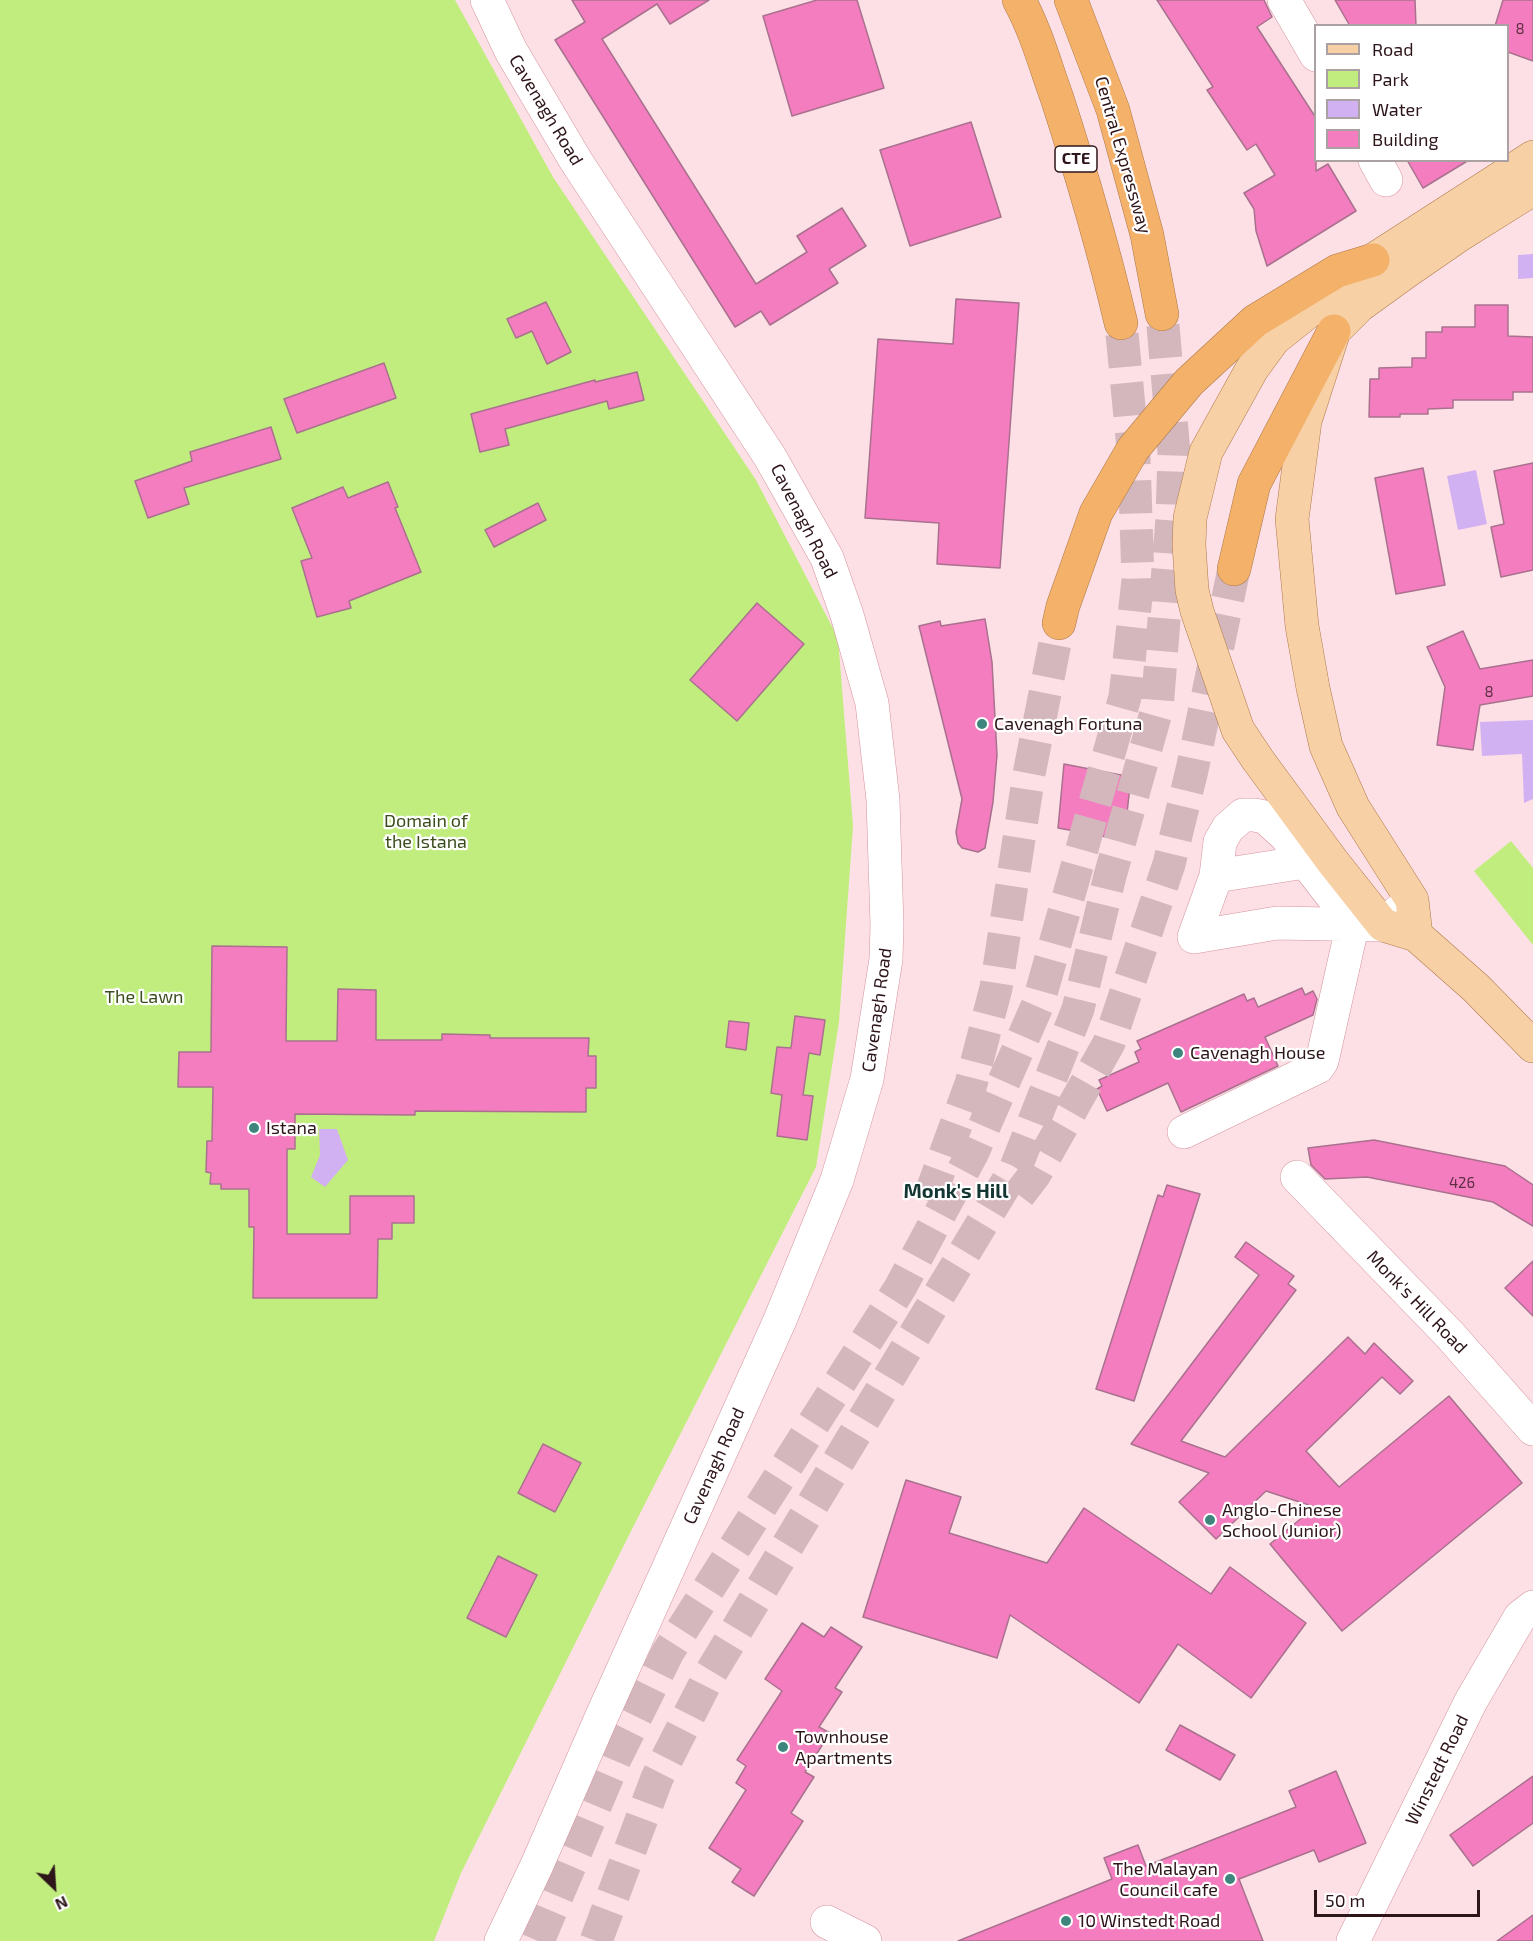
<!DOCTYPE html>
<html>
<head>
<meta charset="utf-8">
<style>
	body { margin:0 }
	#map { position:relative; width:1533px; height:1941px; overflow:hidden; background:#fde0e5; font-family:"Exo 2",sans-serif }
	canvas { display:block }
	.legend { position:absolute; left:1314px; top:24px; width:195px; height:138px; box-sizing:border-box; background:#fff; border:2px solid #aba1a3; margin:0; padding:8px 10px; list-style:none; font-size:18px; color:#2d151a }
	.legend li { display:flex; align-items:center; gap:12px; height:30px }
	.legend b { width:30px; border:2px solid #aba1a3 }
	.north { position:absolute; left:24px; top:1857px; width:60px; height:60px; -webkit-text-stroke:4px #fff; paint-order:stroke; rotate:155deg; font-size:16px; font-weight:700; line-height:24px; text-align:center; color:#2d151a }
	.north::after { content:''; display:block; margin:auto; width:21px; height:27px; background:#2d151a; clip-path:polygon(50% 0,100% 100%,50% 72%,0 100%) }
	.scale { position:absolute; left:1314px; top:1890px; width:166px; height:27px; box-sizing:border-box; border:3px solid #2d151a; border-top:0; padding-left:8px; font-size:18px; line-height:21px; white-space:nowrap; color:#2d151a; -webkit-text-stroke:4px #fff; paint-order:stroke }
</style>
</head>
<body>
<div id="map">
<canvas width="1533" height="1941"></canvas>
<ul class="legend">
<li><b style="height:8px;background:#f8d0a5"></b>Road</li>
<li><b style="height:16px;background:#c0ed7d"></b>Park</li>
<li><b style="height:16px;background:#d2b1f3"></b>Water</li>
<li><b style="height:16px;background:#f37dbf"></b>Building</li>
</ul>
<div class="north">N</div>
<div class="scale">50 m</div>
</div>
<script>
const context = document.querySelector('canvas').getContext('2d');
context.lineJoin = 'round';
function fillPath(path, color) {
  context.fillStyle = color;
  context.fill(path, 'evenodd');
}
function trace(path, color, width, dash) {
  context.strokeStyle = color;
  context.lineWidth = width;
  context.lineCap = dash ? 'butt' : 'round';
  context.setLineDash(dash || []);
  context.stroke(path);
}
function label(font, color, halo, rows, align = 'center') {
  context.font = font + ' "Exo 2",sans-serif';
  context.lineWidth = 4.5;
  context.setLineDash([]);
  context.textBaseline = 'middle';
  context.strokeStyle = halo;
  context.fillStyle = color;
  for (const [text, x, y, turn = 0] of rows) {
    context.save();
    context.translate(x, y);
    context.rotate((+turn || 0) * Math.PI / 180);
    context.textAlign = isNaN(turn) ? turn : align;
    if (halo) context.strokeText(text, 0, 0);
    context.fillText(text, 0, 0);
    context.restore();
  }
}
fillPath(new Path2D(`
	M 0,0 L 455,0 L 553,177 L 756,480 L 838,638 L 853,826 L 839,1022 L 816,1167 L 627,1539 L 461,1873 L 434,1941 L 0,1941 Z
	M 1511,841 L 1533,868 L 1533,945 L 1474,871 Z`), '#c0ed7d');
fillPath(new Path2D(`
	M 1533,254 L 1533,278 L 1518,279 L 1518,255 Z
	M 1476,470 L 1487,524 L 1458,530 L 1447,476 Z
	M 1533,720 L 1533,799 L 1524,803 L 1522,754 L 1482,756 L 1480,722 Z
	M 319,1129 L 337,1129 L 348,1160 L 325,1187 L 311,1177 L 320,1155 Z`), '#d2b1f3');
const building = new Path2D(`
	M 572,0 L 709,0 L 670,24 L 657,4 L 602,39 L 756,284 L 807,252 L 797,236 L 842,208 L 866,246 L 829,269 L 838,283 L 770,325 L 761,311 L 735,327 L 555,40 L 585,22 Z
	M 817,0 L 857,0 L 884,88 L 792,116 L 763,16 Z
	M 1157,0 L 1264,0 L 1272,17 L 1257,27 L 1316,118 L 1316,171 L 1328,164 L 1356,211 L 1267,266 L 1256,231 L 1254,209 L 1244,193 L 1275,175 L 1256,144 L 1247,150 L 1207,90 L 1213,87 Z
	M 1335,0 L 1415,0 L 1416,26 L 1350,26 Z
	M 1503,0 L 1533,0 L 1533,61 L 1508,52 L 1508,26 L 1495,26 Z
	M 971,122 L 1001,217 L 910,246 L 880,150 Z
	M 1407,160 L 1469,160 L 1423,188 Z
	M 956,299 L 1019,303 L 1000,568 L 937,564 L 939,523 L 865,518 L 878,339 L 953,344 Z
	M 546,302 L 571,352 L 547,364 L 532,331 L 516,338 L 507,319 Z
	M 1475,305 L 1508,305 L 1508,336 L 1533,337 L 1533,392 L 1513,392 L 1513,400 L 1453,400 L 1453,408 L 1428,409 L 1428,414 L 1400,414 L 1400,417 L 1369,417 L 1370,379 L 1379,379 L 1379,368 L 1412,367 L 1412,358 L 1426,358 L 1426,332 L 1442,332 L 1442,327 L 1475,327 Z
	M 384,363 L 396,398 L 297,433 L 284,399 Z
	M 637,372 L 644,400 L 609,409 L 607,401 L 505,429 L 509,445 L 480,452 L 471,414 L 595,380 L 595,382 Z
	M 271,427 L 281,459 L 184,488 L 189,504 L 148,518 L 135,481 L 192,461 L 190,452 Z
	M 1533,463 L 1533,570 L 1501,577 L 1491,527 L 1504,524 L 1494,471 Z
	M 1423,468 L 1445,585 L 1396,594 L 1375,478 Z
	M 388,482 L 398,507 L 395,508 L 421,572 L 349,601 L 351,608 L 317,617 L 301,561 L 312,558 L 292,508 L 343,487 L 348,498 Z
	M 538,503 L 546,520 L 494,547 L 485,530 Z
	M 757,603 L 804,644 L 737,721 L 690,680 Z
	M 985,619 L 992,662 L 997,755 L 993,802 L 985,848 L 978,852 L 962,848 L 958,843 L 956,832 L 962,799 L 919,626 L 940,621 L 941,626 Z
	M 1463,631 L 1480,669 L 1533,660 L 1533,696 L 1480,705 L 1473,750 L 1437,745 L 1445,687 L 1427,647 Z
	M 1064,764 L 1131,777 L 1124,840 L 1058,828 Z
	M 212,946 L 287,947 L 286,1041 L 337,1041 L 338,989 L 376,990 L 376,1040 L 442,1040 L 442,1034 L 490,1035 L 490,1038 L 589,1038 L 588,1056 L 596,1056 L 596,1088 L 586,1088 L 586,1112 L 415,1111 L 415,1115 L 295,1114 L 295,1149 L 287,1149 L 287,1234 L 350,1234 L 350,1196 L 414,1196 L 414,1223 L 392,1223 L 392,1239 L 378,1239 L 377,1298 L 253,1298 L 254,1227 L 249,1227 L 249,1189 L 221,1189 L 221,1184 L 210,1184 L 211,1173 L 206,1172 L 207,1141 L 212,1141 L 213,1087 L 178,1087 L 179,1052 L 211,1052 Z
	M 1302,988 L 1305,995 L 1313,991 L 1317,999 L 1313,1015 L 1265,1037 L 1278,1066 L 1181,1112 L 1168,1083 L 1107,1111 L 1097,1089 L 1102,1086 L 1099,1080 L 1139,1062 L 1135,1052 L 1141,1049 L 1137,1041 L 1244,994 L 1247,1001 L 1254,998 L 1258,1007 Z
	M 795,1016 L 825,1020 L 820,1055 L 809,1053 L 803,1095 L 813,1096 L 807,1140 L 777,1136 L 782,1095 L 771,1093 L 777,1047 L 791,1048 Z
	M 729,1021 L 749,1023 L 746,1050 L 726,1047 Z
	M 1374,1140 L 1505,1166 L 1533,1185 L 1533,1226 L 1493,1202 L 1367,1177 L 1325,1179 L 1311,1165 L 1308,1148 Z
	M 1167,1185 L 1200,1194 L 1134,1401 L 1096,1389 L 1158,1195 L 1163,1197 Z
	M 1246,1242 L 1294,1276 L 1288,1284 L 1296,1290 L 1181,1441 L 1225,1457 L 1348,1337 L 1365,1354 L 1374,1343 L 1413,1381 L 1400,1394 L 1382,1377 L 1306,1451 L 1339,1487 L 1449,1396 L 1522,1483 L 1342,1631 L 1270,1544 L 1315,1507 L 1266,1491 L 1216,1539 L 1179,1502 L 1209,1473 L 1131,1444 L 1259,1275 L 1235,1257 Z
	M 1533,1261 L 1533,1316 L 1505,1288 Z
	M 543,1444 L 581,1463 L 555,1512 L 518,1493 Z
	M 906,1480 L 961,1497 L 949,1533 L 1047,1563 L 1084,1508 L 1211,1594 L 1230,1567 L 1306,1623 L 1251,1698 L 1178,1644 L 1139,1703 L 1010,1615 L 997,1658 L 863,1617 Z
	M 498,1556 L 537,1575 L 506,1637 L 467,1618 Z
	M 802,1623 L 824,1637 L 831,1627 L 862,1647 L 835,1688 L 842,1692 L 819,1727 L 830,1733 L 805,1772 L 814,1777 L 791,1813 L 803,1821 L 754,1896 L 732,1882 L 741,1869 L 709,1848 L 746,1790 L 736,1783 L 746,1766 L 737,1760 L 782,1691 L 765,1679 Z
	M 1180,1725 L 1235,1755 L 1220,1780 L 1166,1750 Z
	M 1336,1771 L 1366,1843 L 1319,1862 L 1314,1850 L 1239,1879 L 1263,1941 L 958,1941 L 1112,1879 L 1104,1858 L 1138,1845 L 1146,1866 L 1296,1807 L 1289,1791 Z
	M 1533,1776 L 1533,1823 L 1473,1866 L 1450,1835 Z
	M 1533,1915 L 1533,1941 L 1497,1941 Z`);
fillPath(building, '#f37dbf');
trace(building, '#a9718e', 1.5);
trace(new Path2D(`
	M 1019,1195 L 1035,1174 L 1109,1043 L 1169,864 L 1192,770 L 1234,569
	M 928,1201 L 971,1084 L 996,988 L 1029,774 L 1059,623
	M 538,1941 L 615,1759 L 668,1652 L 900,1288 L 972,1154 L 1038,1004 L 1125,697 L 1138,580 L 1134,459 L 1121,323
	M 596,1941 L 657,1778 L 710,1674 L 1016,1167 L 1078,1009 L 1110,876 L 1157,709 L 1172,518 L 1174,453 L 1162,314`), '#d3b7bc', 33, [33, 16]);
const minor = new Path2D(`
	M 487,0 L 511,51 L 576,161 L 770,457 L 827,558 L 847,615 L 872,703 L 883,800 L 887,925 L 886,959 L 867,1079 L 837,1180 L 780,1320 L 601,1718 L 537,1865 L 501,1941
	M 1284,0 L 1316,55
	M 1375,160 L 1386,180
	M 1216,876 L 1305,862
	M 1353,923 L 1285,835 L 1265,817 L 1254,815 L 1243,815 L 1228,828 L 1220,842 L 1216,876 L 1194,937 L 1277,923 L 1383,925 L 1399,911
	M 1184,1132 L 1318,1067 L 1322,1061 L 1353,923
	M 1297,1177 L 1449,1334 L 1533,1429
	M 827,1922 L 865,1941
	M 1353,1941 L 1471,1701 L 1520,1617 L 1533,1607`);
const major = new Path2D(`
	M 1533,157 L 1373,260 L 1274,339 L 1252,369 L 1206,452 L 1190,518 L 1189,545 L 1192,590 L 1197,611 L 1238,730 L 1258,760 L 1333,862 L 1383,925 L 1416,935 L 1476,988 L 1533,1046
	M 1416,935 L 1412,900 L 1353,807 L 1326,746 L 1313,688 L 1302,626 L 1292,519 L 1305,421 L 1334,331 L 1359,306 L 1406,272 L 1461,234 L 1533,189`);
const highway = new Path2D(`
	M 1019,0 C 1036,31 1045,65 1057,98 C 1081,172 1103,247 1121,323
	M 1071,0 L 1113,110 L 1147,235 L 1162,314
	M 1234,569 L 1254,484 L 1334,331
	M 1059,623 L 1063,606 L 1096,513 L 1133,449 L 1189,382 L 1255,321 L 1337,271 L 1373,260`);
trace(minor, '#d5939f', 34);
trace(major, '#ae7a4d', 34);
trace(highway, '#ae7a4d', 34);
trace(minor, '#fff', 33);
trace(major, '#f8d0a5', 33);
trace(highway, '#f3b169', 33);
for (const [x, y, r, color] of [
	[982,724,6,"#3e857e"],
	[1178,1053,6,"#3e857e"],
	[254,1128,6,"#3e857e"],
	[1210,1520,6,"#3e857e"],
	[783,1747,6,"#3e857e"],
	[1230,1879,6,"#3e857e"],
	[1066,1921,6,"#3e857e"]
]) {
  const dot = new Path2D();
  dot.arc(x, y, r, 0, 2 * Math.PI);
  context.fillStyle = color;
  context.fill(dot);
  trace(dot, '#fff', 2);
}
label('15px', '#5e2f43', null, [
	["8",1520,29],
	["8",1489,692],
	["426",1462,1183]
]);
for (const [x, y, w] of [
	[1076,159,42]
]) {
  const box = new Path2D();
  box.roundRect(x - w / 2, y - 13, w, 26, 4.5);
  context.fillStyle = '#fff';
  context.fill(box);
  trace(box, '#2d151a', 1.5);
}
label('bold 16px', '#2d151a', null, [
	["CTE",1076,159]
]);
label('18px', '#2d151a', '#fff', [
	["Cavenagh Road",546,110,59],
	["Central Expressway",1123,155,74],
	["Cavenagh Road",804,521,63],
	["Cavenagh Road",877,1010,-82],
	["Monk's Hill Road",1417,1302,46],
	["Cavenagh Road",714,1466,-66],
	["Winstedt Road",1437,1770,-64]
]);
label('18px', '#2d151a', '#fff', [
	["Cavenagh Fortuna",994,724],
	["Cavenagh House",1190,1053],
	["Istana",266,1128],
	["Anglo-Chinese",1222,1510],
	["School (Junior)",1222,1531],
	["Townhouse",795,1737],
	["Apartments",795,1758],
	["The Malayan",1218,1869,"right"],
	["Council cafe",1218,1890,"right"],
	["10 Winstedt Road",1078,1921]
], 'left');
label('18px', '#3b4d1c', '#fff', [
	["Domain of",426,821],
	["the Istana",426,842],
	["The Lawn",144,997]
]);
label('bold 20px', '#143633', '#fff', [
	["Monk's Hill",956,1191]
]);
</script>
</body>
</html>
